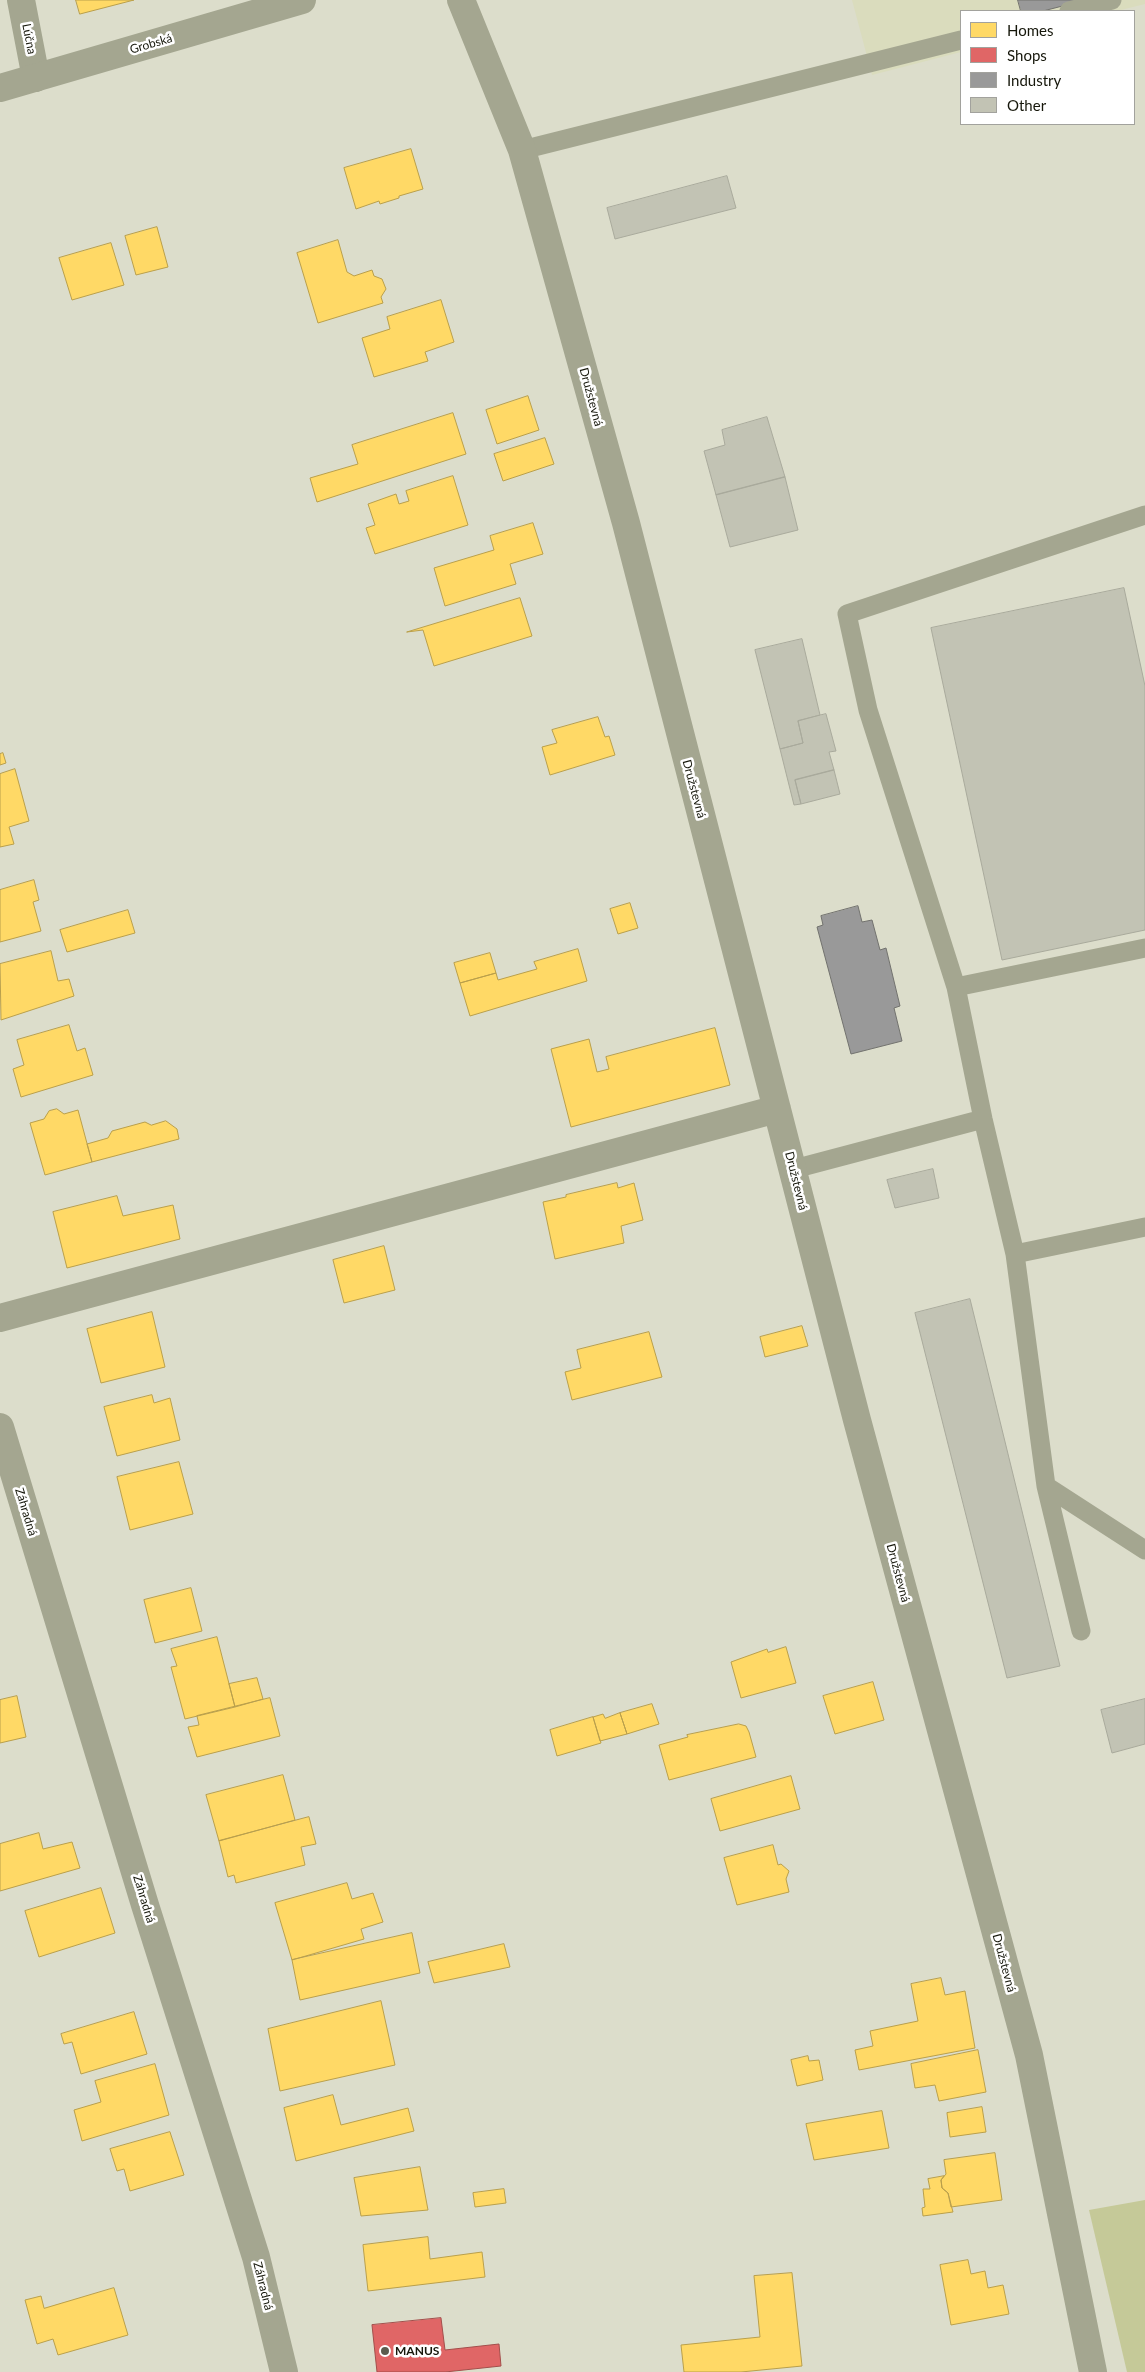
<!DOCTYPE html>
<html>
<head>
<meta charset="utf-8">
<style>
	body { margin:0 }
	#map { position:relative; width:1145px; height:2372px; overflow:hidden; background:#dcddcb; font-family:Lato,sans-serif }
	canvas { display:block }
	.legend { position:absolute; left:960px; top:10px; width:175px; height:115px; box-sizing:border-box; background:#fff; border:1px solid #a2a29d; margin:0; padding:6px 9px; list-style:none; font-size:15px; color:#16170b }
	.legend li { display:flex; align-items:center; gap:10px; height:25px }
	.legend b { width:25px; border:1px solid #a2a29d }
</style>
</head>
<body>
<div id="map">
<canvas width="1145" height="2372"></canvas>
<ul class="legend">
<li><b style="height:14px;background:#ffd966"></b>Homes</li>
<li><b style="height:14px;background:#e06666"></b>Shops</li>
<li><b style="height:14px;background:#999"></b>Industry</li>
<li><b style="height:14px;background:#c2c3b4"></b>Other</li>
</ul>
</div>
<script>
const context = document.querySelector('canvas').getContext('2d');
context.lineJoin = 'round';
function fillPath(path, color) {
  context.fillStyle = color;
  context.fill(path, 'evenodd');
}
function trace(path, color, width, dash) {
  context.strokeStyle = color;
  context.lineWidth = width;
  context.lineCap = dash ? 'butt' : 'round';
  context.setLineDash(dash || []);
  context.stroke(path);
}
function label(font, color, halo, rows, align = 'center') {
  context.font = font + ' Lato,sans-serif';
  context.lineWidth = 5;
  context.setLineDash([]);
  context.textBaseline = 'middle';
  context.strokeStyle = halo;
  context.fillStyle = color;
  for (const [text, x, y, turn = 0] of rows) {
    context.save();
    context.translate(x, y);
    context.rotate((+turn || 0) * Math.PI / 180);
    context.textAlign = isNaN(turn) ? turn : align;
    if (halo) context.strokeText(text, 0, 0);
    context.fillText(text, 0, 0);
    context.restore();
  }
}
fillPath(new Path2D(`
	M 852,0 L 1145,0 L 1145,4 L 1117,11 L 961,11 L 961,52 L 872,75 Z`), '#dadcbd');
fillPath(new Path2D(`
	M 1145,2200 L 1145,2372 L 1127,2372 L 1089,2210 Z`), '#c5c998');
const homes = new Path2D(`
	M 76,0 L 134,0 L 80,14 Z
	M 411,149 L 423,189 L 399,196 L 399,198 L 380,204 L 379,201 L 356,209 L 344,168 Z
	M 157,227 L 168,267 L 136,275 L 125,236 Z
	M 338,240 L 347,272 L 354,276 L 372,270 L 374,276 L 382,279 L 386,289 L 381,297 L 383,303 L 318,323 L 297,253 Z
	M 111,243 L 124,285 L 72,300 L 59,258 Z
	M 441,300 L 454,342 L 425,352 L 428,361 L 374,377 L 362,338 L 390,329 L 387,317 Z
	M 528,396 L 539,430 L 497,444 L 486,410 Z
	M 453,413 L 466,454 L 317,502 L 310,478 L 358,464 L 352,445 Z
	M 545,438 L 554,464 L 503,481 L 494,454 Z
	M 453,476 L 468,525 L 375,554 L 366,528 L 375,525 L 368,504 L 396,494 L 399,504 L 409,501 L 406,491 Z
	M 533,523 L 543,554 L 510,564 L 516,584 L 445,606 L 434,568 L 494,550 L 490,536 Z
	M 520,598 L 532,636 L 434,666 L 423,630 L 407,632 Z
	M 598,717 L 605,737 L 609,736 L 615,755 L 550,775 L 542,747 L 557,743 L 552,730 Z
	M 3,753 L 6,763 L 0,765 L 0,754 Z
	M 15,769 L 29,821 L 9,827 L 14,844 L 0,847 L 0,774 Z
	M 34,880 L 39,900 L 33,902 L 41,931 L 0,942 L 0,890 Z
	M 630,903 L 638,928 L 618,934 L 610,909 Z
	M 128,910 L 135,933 L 67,952 L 60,930 Z
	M 578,949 L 587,981 L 470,1016 L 460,983 L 496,973 L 498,980 L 537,969 L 534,962 Z
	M 51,951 L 58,981 L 69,979 L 74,996 L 1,1020 L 0,964 Z
	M 490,953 L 496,973 L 460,983 L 454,963 Z
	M 69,1025 L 77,1051 L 85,1048 L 93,1075 L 21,1097 L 13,1069 L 24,1065 L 17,1040 Z
	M 715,1028 L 730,1085 L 571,1127 L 551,1049 L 589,1039 L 597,1072 L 609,1069 L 606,1057 Z
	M 57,1109 L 64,1114 L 78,1110 L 92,1162 L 45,1175 L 30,1123 L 44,1119 L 49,1111 Z
	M 166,1121 L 177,1129 L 179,1139 L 92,1162 L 87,1144 L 108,1138 L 112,1131 L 145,1122 L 151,1125 Z
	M 617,1183 L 618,1188 L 634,1183 L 643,1220 L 621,1226 L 624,1243 L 555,1259 L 543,1202 L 566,1197 L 566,1195 Z
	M 117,1196 L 123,1216 L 173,1205 L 180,1239 L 67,1268 L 53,1212 Z
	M 384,1246 L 395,1290 L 344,1303 L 333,1260 Z
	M 152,1312 L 165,1367 L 101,1383 L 87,1329 Z
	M 802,1326 L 808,1346 L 765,1357 L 760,1337 Z
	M 649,1332 L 662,1377 L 572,1400 L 565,1372 L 581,1368 L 577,1350 Z
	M 152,1395 L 154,1403 L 170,1398 L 180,1440 L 117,1456 L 104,1407 Z
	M 179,1462 L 193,1514 L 130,1530 L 117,1477 Z
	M 191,1588 L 202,1631 L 155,1643 L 144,1600 Z
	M 217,1637 L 235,1707 L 185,1719 L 171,1667 L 177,1666 L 171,1649 Z
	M 786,1647 L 796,1683 L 741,1698 L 731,1662 L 767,1649 L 768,1652 Z
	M 257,1678 L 263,1699 L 235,1707 L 229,1684 Z
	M 873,1682 L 884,1720 L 835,1734 L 823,1696 Z
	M 17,1696 L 26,1737 L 0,1743 L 0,1700 Z
	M 270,1698 L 280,1736 L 197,1757 L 188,1727 L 199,1725 L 197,1716 Z
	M 652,1704 L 659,1724 L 627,1734 L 620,1713 Z
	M 620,1713 L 627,1734 L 600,1741 L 593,1717 L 603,1714 L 605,1718 Z
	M 593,1717 L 601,1743 L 557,1756 L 550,1730 Z
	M 739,1724 L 746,1726 L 749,1732 L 756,1757 L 669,1780 L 659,1745 L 688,1737 L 687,1735 Z
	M 283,1775 L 295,1820 L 219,1841 L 206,1795 Z
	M 791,1776 L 800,1809 L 720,1831 L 711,1799 Z
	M 309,1817 L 316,1844 L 301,1847 L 305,1865 L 236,1883 L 234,1875 L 228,1877 L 219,1841 Z
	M 39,1833 L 43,1849 L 72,1842 L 80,1868 L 0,1891 L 0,1844 Z
	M 773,1845 L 778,1865 L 781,1864 L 789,1871 L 786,1879 L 789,1892 L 737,1905 L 724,1858 Z
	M 347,1883 L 352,1899 L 373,1893 L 383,1922 L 361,1929 L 364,1939 L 292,1960 L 275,1903 Z
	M 101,1888 L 115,1933 L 39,1957 L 25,1911 Z
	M 412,1933 L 420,1973 L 300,2000 L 292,1960 Z
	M 504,1944 L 510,1967 L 434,1983 L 428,1962 Z
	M 941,1978 L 945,1995 L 965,1991 L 975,2048 L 859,2070 L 855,2050 L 873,2046 L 870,2031 L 918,2021 L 911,1984 Z
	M 381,2001 L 395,2065 L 280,2091 L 268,2029 Z
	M 134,2012 L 147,2054 L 81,2074 L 72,2042 L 64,2044 L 61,2034 Z
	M 978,2050 L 986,2092 L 939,2101 L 935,2085 L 915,2088 L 911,2064 Z
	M 808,2056 L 809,2061 L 819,2060 L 823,2080 L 797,2086 L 791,2060 Z
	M 155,2064 L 169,2115 L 82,2141 L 74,2110 L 101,2102 L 95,2081 Z
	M 333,2095 L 341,2125 L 408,2108 L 414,2131 L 296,2161 L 284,2108 Z
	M 982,2107 L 986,2132 L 950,2137 L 947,2113 Z
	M 882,2111 L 889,2148 L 814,2160 L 806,2124 Z
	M 170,2132 L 184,2175 L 130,2191 L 124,2169 L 117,2171 L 110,2149 Z
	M 995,2153 L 1002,2200 L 951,2207 L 948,2193 L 942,2188 L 941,2180 L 946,2174 L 944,2160 Z
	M 420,2167 L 428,2210 L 361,2216 L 354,2178 Z
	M 944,2176 L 941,2180 L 942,2188 L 948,2193 L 953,2212 L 923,2216 L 922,2208 L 925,2207 L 923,2189 L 930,2189 L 928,2179 Z
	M 504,2189 L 506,2203 L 475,2207 L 473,2193 Z
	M 428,2237 L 430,2259 L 482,2252 L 485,2277 L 368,2291 L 363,2245 Z
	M 968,2260 L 971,2274 L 985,2271 L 988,2288 L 1003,2285 L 1009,2314 L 951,2325 L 940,2265 Z
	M 792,2273 L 802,2366 L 741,2372 L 684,2372 L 681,2345 L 760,2337 L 754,2276 Z
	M 114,2288 L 128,2335 L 58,2355 L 53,2339 L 37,2344 L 25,2300 L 41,2296 L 44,2308 Z`);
fillPath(homes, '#ffd966');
trace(homes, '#b99f4b', 1);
const shops = new Path2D(`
	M 441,2318 L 445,2350 L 499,2344 L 501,2366 L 445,2372 L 377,2372 L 372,2325 Z`);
fillPath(shops, '#e06666');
trace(shops, '#a34e4b', 1);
const industry = new Path2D(`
	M 1018,0 L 1086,0 L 1043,11 L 1021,11 Z
	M 858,906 L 862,922 L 872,920 L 880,950 L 886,948 L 900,1006 L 894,1008 L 902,1041 L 851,1054 L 817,927 L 823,925 L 821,916 Z`);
fillPath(industry, '#999');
trace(industry, '#72726e', 1);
const building = new Path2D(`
	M 727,176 L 736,208 L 615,239 L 607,208 Z
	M 767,417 L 785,477 L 716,495 L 704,451 L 725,445 L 722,430 Z
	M 785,477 L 798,530 L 730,547 L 716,495 Z
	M 1124,588 L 1145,686 L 1145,930 L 1002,960 L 931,628 Z
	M 802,639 L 820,715 L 798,721 L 803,743 L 780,749 L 755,650 Z
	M 826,714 L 836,751 L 829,752 L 834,770 L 795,780 L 801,804 L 794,805 L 780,749 L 803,743 L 798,721 Z
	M 834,770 L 840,794 L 801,804 L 795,780 Z
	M 933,1169 L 939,1198 L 895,1208 L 887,1180 Z
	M 970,1299 L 1060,1666 L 1007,1678 L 915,1313 Z
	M 1145,1699 L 1145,1744 L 1112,1753 L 1101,1710 Z`);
fillPath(building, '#c2c3b4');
trace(building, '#a9aa9c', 1);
trace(new Path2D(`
	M 1069,11 L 1112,0
	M 522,150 L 961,40
	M 956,987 L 1145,948
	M 794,1169 L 983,1119
	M 1015,1254 L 1145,1227
	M 1046,1486 L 1145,1550
	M 1081,1631 L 1046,1486 L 1015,1254 L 983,1119 L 956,987 L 868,710 L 847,614 L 1145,515`), '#a4a690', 19);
trace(new Path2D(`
	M 21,0 L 36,78
	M 461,0 L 522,150 L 626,523 L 857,1420 L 1029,2055 L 1093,2372
	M 0,1318 L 777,1109
	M 0,1427 L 145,1905 L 256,2257 L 284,2372`), '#a4a690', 28);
trace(new Path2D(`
	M 0,88 L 302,0`), '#a4a690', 28);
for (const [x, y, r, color] of [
	[385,2351,5,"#5b5c4e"]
]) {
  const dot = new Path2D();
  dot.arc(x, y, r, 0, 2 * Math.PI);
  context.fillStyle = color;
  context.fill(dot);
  trace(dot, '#fff', 2);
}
label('12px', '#16170b', '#fff', [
	["Lúčna",29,39,79],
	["Grobská",151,44,-16],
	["Družstevná",591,397,75],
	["Družstevná",694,789,75],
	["Družstevná",796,1181,76],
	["Záhradná",26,1512,73],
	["Družstevná",898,1573,75],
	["Záhradná",144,1899,73],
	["Družstevná",1004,1963,75],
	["Záhradná",263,2286,76]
]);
label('bold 12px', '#16170b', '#fff', [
	["MANUS",395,2351]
], 'left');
</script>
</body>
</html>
